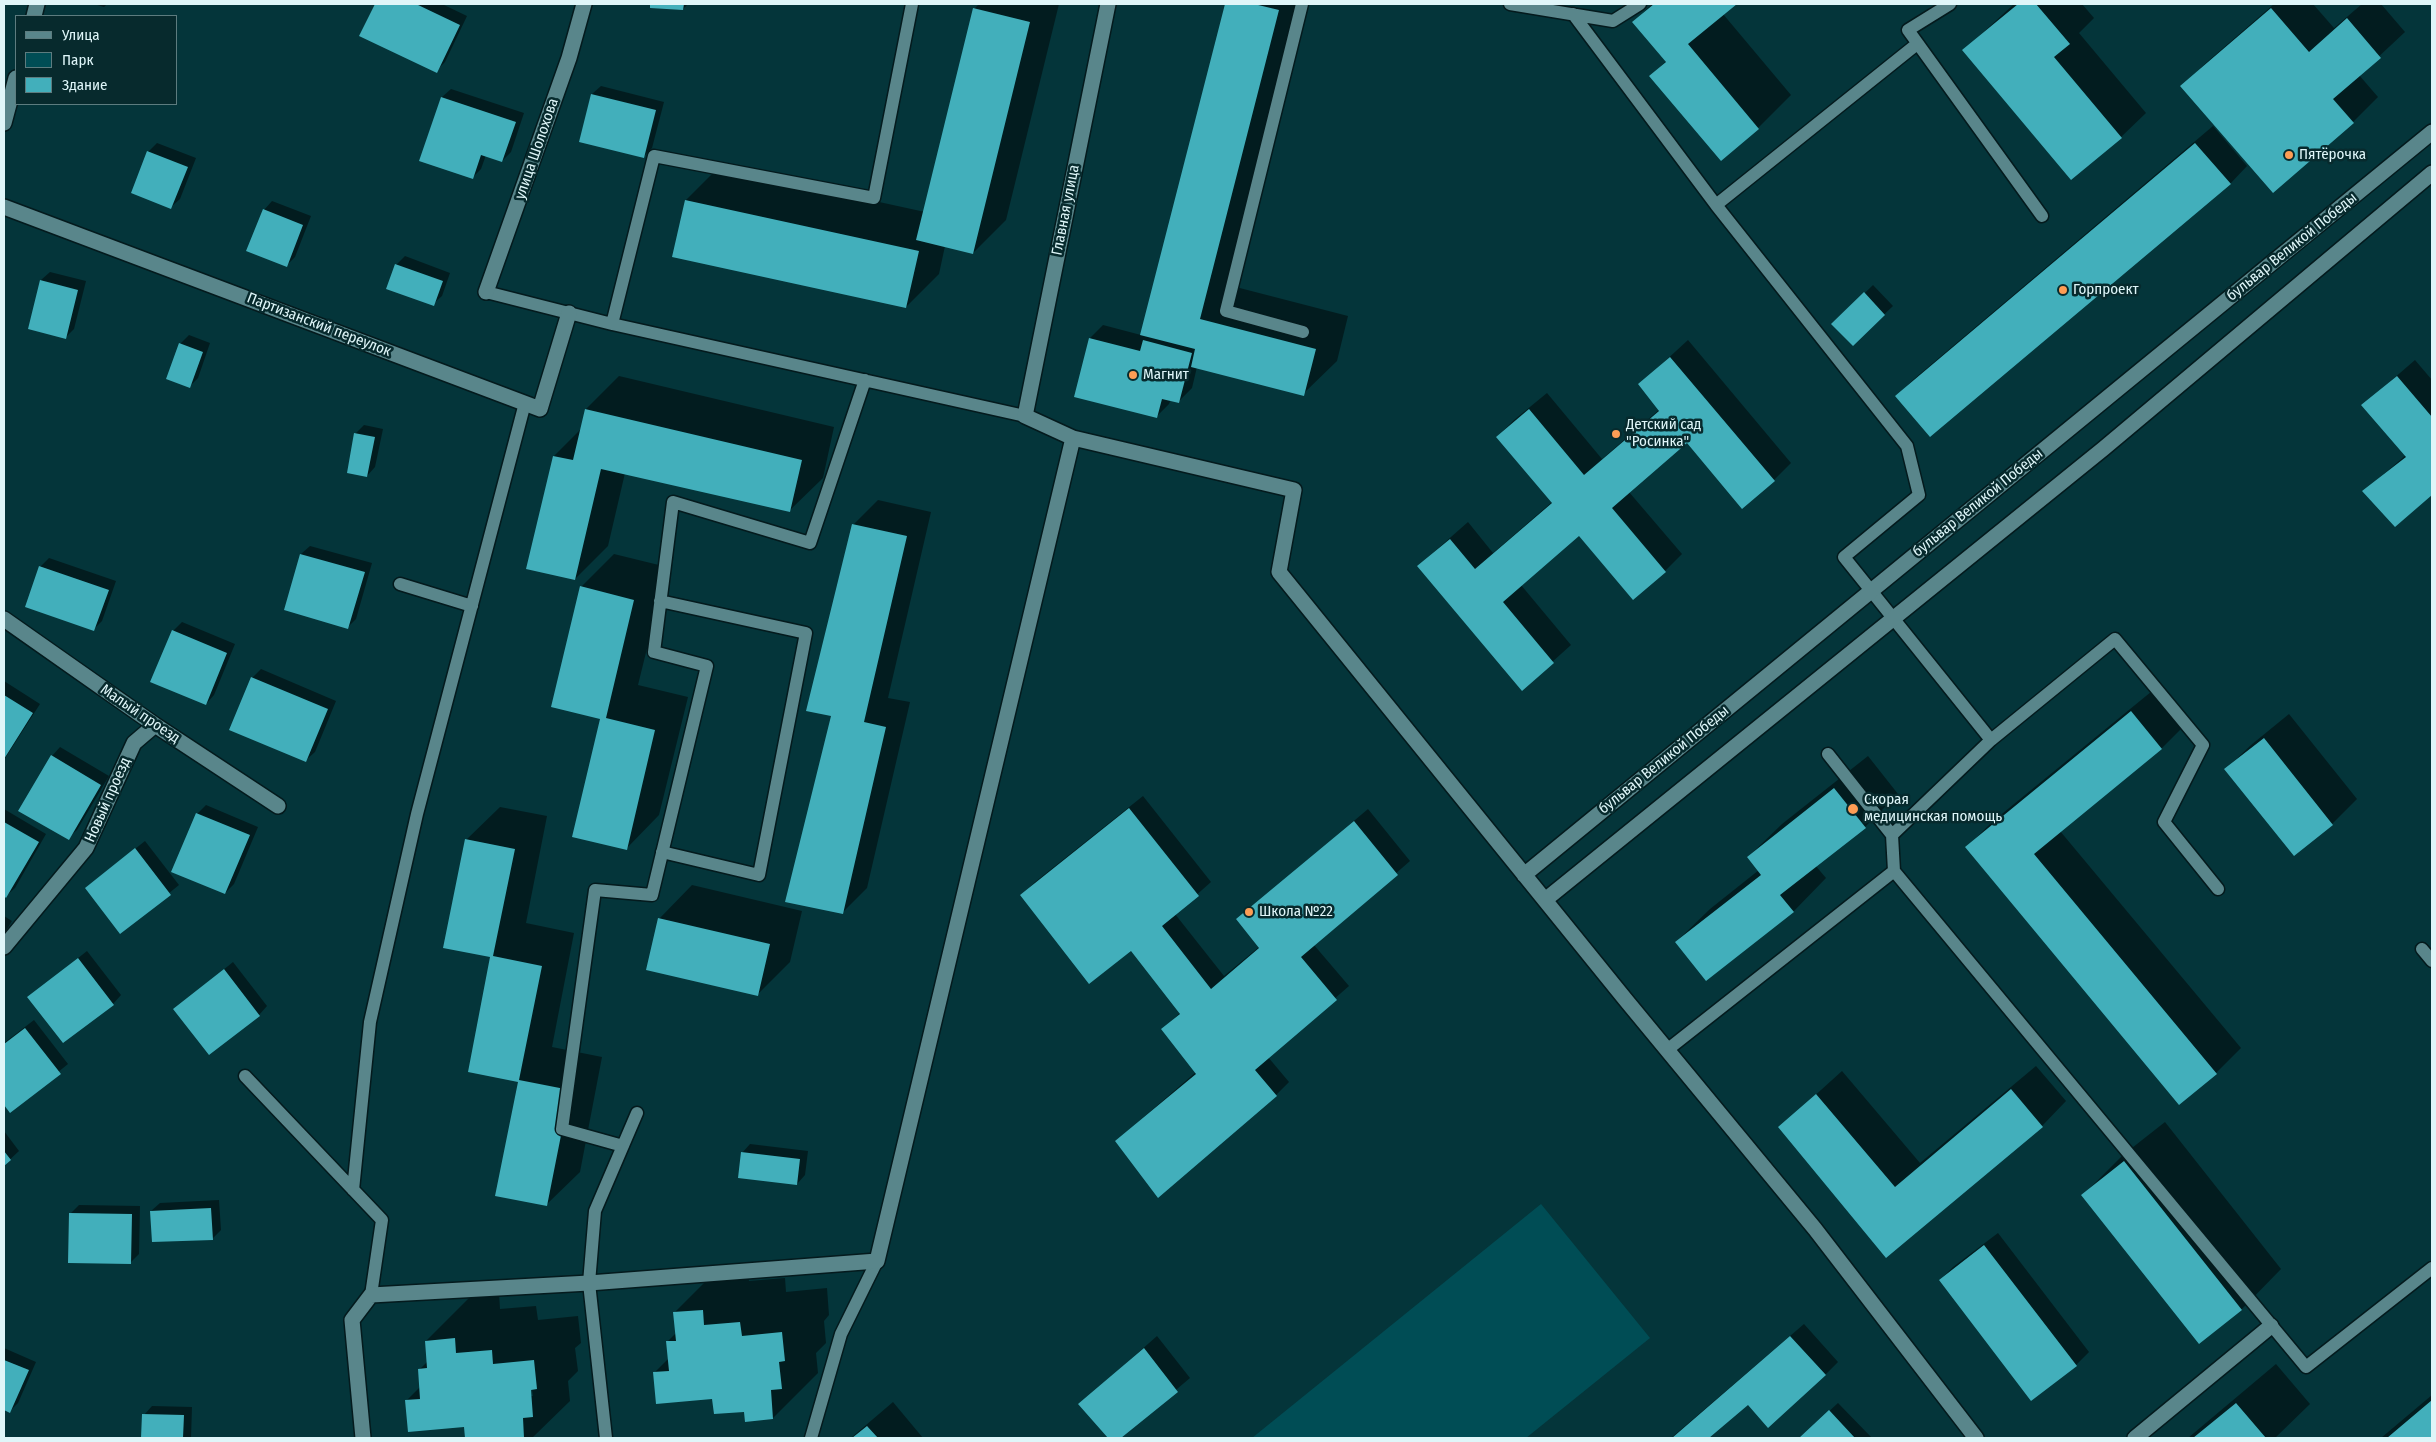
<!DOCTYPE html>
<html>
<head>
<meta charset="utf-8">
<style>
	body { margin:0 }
	#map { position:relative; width:2436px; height:1442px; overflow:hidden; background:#04353a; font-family:"Fira Sans Condensed",sans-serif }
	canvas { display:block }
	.frame { position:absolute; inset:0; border:5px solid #dff6f9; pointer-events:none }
	.legend { position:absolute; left:15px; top:15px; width:162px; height:90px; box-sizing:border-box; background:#072a2d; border:1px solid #5d7c7f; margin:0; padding:6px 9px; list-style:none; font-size:15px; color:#dff6f9 }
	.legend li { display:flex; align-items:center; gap:10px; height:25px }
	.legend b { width:25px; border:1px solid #5d7c7f }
</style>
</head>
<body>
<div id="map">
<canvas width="2436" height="1442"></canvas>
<div class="frame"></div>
<ul class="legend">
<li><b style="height:6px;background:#59868b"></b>Улица</li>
<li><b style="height:14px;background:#004d55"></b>Парк</li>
<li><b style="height:14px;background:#42afbb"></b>Здание</li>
</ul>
</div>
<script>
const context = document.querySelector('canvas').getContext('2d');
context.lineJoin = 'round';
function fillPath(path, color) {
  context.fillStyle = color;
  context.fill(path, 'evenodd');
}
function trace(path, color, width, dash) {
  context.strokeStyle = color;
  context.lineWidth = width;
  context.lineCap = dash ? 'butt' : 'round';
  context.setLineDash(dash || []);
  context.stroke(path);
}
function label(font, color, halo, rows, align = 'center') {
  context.font = font + ' "Fira Sans Condensed",sans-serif';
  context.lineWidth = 5;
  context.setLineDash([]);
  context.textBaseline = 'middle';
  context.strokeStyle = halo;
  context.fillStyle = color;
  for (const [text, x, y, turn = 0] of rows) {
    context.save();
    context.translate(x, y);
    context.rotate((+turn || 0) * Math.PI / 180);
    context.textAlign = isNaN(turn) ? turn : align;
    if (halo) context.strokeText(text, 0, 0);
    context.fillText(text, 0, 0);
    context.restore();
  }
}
fillPath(new Path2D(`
	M 1541,1204 L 1650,1338 L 1526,1438 L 1252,1438 Z`), '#004d55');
fillPath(new Path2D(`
	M 94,4 L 107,4 L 104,7 Z
	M 376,4 L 442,4 L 467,16 L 445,62 L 436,71 L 361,36 Z
	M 652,4 L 688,4 L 683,9 L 651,7 Z
	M 979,4 L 1059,4 L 1006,220 L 973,253 L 945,246 L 939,274 L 906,307 L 686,200 L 719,167 L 925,212 L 974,9 Z
	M 1226,4 L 1305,4 L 1232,286 L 1348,316 L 1337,361 L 1303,394 L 1197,367 L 1192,388 L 1179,401 L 1171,399 L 1169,404 L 1156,417 L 1090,338 L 1103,325 L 1141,335 Z
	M 1652,4 L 1735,4 L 1723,14 L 1791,95 L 1758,128 L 1651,76 L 1666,61 L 1634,22 Z
	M 2014,4 L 2082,4 L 2094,18 L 2079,33 L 2146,113 L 2121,137 L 1964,50 Z
	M 2274,4 L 2313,4 L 2334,28 L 2362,4 L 2381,4 L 2405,32 L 2359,75 L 2378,97 L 2353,122 L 2274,191 L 2182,86 L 2207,62 Z
	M 601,86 L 664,102 L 652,148 L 643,157 L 592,94 Z
	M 451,89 L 524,113 L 511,152 L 502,161 L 486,155 L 481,169 L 472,178 L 442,97 Z
	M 2213,126 L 2247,166 L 2230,184 L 1897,396 L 1914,379 Z
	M 157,143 L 196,158 L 180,199 L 171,207 L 148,152 Z
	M 272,201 L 311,216 L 295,257 L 286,266 L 264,210 Z
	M 405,256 L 450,273 L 442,296 L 433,304 L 396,265 Z
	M 50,272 L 86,281 L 74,329 L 66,337 L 41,280 Z
	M 1873,285 L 1893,306 L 1853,344 L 1833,324 Z
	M 189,335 L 210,343 L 198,378 L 189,387 L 180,344 Z
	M 1688,340 L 1791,463 L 1774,480 L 1687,442 L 1629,492 L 1682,554 L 1665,571 L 1579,534 L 1521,585 L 1571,645 L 1522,689 L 1418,566 L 1468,522 L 1493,553 L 1552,502 L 1497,437 L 1514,420 L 1547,393 L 1602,459 L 1660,409 L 1639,385 Z
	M 2415,360 L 2432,380 L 2432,494 L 2395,525 L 2364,491 L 2406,455 L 2363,405 Z
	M 619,376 L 834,427 L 823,478 L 789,511 L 625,473 L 608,546 L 575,579 L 528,568 L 554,456 L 581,429 L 586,409 Z
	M 364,425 L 383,429 L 375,467 L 367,476 L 355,434 Z
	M 878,500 L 931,512 L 888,698 L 910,702 L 867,888 L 842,913 L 833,716 L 853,525 Z
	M 310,546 L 372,563 L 356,619 L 348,627 L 286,609 L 301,554 Z
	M 614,554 L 667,567 L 638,685 L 688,697 L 659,815 L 626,849 L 602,718 L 581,587 Z
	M 49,558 L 116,581 L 102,621 L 94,629 L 40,567 Z
	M 182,622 L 235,644 L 214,695 L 206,704 L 173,631 Z
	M 261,669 L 336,701 L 315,752 L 306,760 L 252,678 Z
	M 4,681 L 40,704 L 4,760 Z
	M 2157,687 L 2186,724 L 2162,748 L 2060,831 L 2241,1048 L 2216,1073 L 1967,847 L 1992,822 Z
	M 2289,714 L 2357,799 L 2332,824 L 2294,854 L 2226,769 L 2251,745 Z
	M 60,747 L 109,776 L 77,830 L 68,838 L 52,756 Z
	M 1868,756 L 1898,794 L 1865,827 L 1815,865 L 1826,878 L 1793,912 L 1676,942 L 1710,909 L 1759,870 L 1748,857 L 1782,824 Z
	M 1143,796 L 1211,882 L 1175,914 L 1224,976 L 1259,947 L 1238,919 L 1368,809 L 1410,861 L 1314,945 L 1349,986 L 1268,1057 L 1289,1082 L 1276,1095 L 1116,1141 L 1196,1072 L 1163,1029 L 1181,1012 L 1131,949 L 1022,895 L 1035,882 Z
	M 206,805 L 258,827 L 234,884 L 225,893 L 197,814 Z
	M 500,807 L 547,816 L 526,923 L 574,933 L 552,1047 L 602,1057 L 580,1172 L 546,1205 L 520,1081 L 469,1071 L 492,956 L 466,840 Z
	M 4,809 L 46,834 L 15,888 L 6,896 L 4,895 Z
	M 145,841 L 179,885 L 121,932 L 86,888 Z
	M 692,885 L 802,911 L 790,962 L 757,995 L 659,919 Z
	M 4,916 L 12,921 L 4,934 Z
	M 87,951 L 121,995 L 113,1004 L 29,997 Z
	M 233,962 L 267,1006 L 259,1015 L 175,1009 Z
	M 34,1020 L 68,1064 L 10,1111 L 4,1103 L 4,1043 Z
	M 2036,1066 L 2066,1101 L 2042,1126 L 1886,1256 L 1780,1127 L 1842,1071 L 1920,1163 Z
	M 2165,1122 L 2281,1269 L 2242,1309 L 2200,1342 L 2083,1195 L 2123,1155 Z
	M 4,1131 L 19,1151 L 4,1165 Z
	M 750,1144 L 808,1151 L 805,1175 L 797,1184 L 742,1153 Z
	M 219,1200 L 221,1230 L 212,1239 L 151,1211 L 160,1203 Z
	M 79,1205 L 140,1206 L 139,1254 L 131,1262 L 70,1214 Z
	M 1998,1233 L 2089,1352 L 2076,1365 L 1940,1280 L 1953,1267 Z
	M 747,1266 L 749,1281 L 785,1278 L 786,1292 L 827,1288 L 829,1315 L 824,1321 L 826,1343 L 816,1353 L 818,1373 L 773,1418 L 745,1410 L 654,1373 L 669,1358 L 667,1342 L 676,1333 L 674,1313 L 719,1268 Z
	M 499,1293 L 500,1309 L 536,1306 L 538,1320 L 578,1316 L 581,1343 L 575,1348 L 578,1371 L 568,1381 L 570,1401 L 532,1438 L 466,1438 L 465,1425 L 406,1401 L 421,1386 L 419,1370 L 428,1361 L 426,1341 L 471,1296 ZM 531,1383 L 533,1396 L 530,1396 Z
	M 1804,1324 L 1838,1362 L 1825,1375 L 1749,1403 L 1707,1438 L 1671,1438 Z
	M 1157,1336 L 1190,1378 L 1119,1438 L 1110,1438 L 1080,1404 Z
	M 4,1348 L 36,1362 L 18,1403 L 10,1411 L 4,1409 Z
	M 2276,1364 L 2310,1404 L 2275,1438 L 2188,1438 Z
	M 2432,1395 L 2432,1438 L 2381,1438 Z
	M 893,1402 L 923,1438 L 850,1438 L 852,1437 Z
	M 1838,1403 L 1872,1438 L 1800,1438 L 1801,1437 Z
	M 152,1406 L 192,1407 L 191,1438 L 143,1438 L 144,1415 Z`), '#0007');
fillPath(new Path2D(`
	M 375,4 L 416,4 L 460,25 L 437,73 L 359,36 Z
	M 650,4 L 684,4 L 683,10 L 650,8 Z
	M 1225,4 L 1254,4 L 1279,10 L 1200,319 L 1316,349 L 1304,396 L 1191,367 L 1195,349 L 1140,335 Z
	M 1654,4 L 1737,4 L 1688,44 L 1759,129 L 1721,161 L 1649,76 L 1666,62 L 1632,22 Z
	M 2018,4 L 2036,4 L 2070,44 L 2054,57 L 2122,138 L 2071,180 L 1962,50 Z
	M 973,8 L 1030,22 L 973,254 L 916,240 Z
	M 2271,8 L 2309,52 L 2347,18 L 2381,58 L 2333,99 L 2354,123 L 2273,193 L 2180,86 Z
	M 591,94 L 656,110 L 644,158 L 579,142 Z
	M 441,97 L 516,122 L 502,162 L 481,155 L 473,179 L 419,161 Z
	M 2195,143 L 2231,184 L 1930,437 L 1895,396 Z
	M 147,151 L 188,167 L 171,209 L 131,193 Z
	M 685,200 L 919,251 L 906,308 L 672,257 Z
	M 263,209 L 303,225 L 287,267 L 246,251 Z
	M 395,264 L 443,281 L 434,306 L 386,289 Z
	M 40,280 L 78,290 L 66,339 L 28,329 Z
	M 1864,292 L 1885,315 L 1853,346 L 1831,324 Z
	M 1089,338 L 1140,351 L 1143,340 L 1192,353 L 1179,403 L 1162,399 L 1157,418 L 1074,397 Z
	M 179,343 L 203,352 L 190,388 L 166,379 Z
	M 1670,357 L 1775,481 L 1742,509 L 1687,443 L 1612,508 L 1666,572 L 1633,600 L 1579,536 L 1503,602 L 1554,663 L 1522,691 L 1417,566 L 1450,539 L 1475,569 L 1552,503 L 1496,437 L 1529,409 L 1584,475 L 1659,411 L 1638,384 Z
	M 2397,376 L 2432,417 L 2432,495 L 2395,527 L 2362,491 L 2406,457 L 2361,405 Z
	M 585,409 L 802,460 L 790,512 L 601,469 L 575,580 L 526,569 L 553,456 L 573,460 Z
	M 354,433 L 375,437 L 367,477 L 347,473 Z
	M 852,524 L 907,536 L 864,722 L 886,727 L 843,914 L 785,902 L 831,716 L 806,711 Z
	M 300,554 L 365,572 L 348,629 L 284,610 Z
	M 39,566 L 109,590 L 94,631 L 25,607 Z
	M 580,586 L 634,600 L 606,718 L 655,730 L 627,850 L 572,837 L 600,719 L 551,707 Z
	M 172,630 L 227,653 L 206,705 L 150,682 Z
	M 251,677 L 328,709 L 306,762 L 229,730 Z
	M 4,695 L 33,713 L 4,759 Z
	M 2131,711 L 2162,749 L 2034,854 L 2217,1074 L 2179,1105 L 1965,847 Z
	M 2264,738 L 2333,825 L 2294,856 L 2224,769 Z
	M 51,755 L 101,785 L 69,840 L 18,811 Z
	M 1834,788 L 1866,828 L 1780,895 L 1794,912 L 1706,981 L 1675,942 L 1761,875 L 1747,857 Z
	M 1129,808 L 1199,896 L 1162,926 L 1211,989 L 1259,948 L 1236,919 L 1354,821 L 1398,875 L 1301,957 L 1337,1000 L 1255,1070 L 1277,1096 L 1158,1198 L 1115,1141 L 1196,1074 L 1161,1029 L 1180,1014 L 1131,951 L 1089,984 L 1020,895 Z
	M 196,813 L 250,835 L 225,894 L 171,872 Z
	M 4,822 L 39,842 L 6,898 L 4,896 Z
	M 465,839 L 515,849 L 493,956 L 542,966 L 519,1080 L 570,1090 L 547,1206 L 495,1196 L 518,1082 L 468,1072 L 490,957 L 443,948 Z
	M 135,848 L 171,895 L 120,934 L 85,888 Z
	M 658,918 L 770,944 L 758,996 L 646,970 Z
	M 78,958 L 114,1005 L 63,1043 L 27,997 Z
	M 224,969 L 260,1016 L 209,1055 L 173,1009 Z
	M 25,1028 L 61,1074 L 10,1113 L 4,1105 L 4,1044 Z
	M 2011,1089 L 2043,1127 L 1886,1258 L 1778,1127 L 1816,1094 L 1895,1187 Z
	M 4,1151 L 11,1160 L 4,1166 Z
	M 741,1152 L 800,1159 L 797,1185 L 738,1178 Z
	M 2124,1161 L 2242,1310 L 2199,1344 L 2081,1195 Z
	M 211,1208 L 213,1240 L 152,1242 L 150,1211 Z
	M 69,1213 L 132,1214 L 131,1264 L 68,1263 Z
	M 1984,1245 L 2077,1366 L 2031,1401 L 1939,1280 Z
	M 703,1310 L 704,1325 L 740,1322 L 742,1336 L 782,1332 L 785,1361 L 779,1362 L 782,1389 L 771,1390 L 773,1419 L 745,1422 L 744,1412 L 714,1414 L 712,1399 L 656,1404 L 653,1372 L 669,1371 L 666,1341 L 676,1341 L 673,1312 Z
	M 1790,1336 L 1826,1375 L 1768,1428 L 1748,1405 L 1709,1438 L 1672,1438 Z
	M 455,1338 L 456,1353 L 492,1350 L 493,1364 L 534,1360 L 537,1389 L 531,1390 L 533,1417 L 523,1418 L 524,1438 L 465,1438 L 464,1427 L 408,1432 L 405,1400 L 420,1399 L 418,1369 L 427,1368 L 425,1341 Z
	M 1144,1348 L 1178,1392 L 1121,1438 L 1108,1438 L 1078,1404 Z
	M 4,1360 L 29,1370 L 10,1413 L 4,1410 Z
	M 2432,1400 L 2432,1438 L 2387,1438 Z
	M 2236,1403 L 2266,1438 L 2193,1438 Z
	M 1829,1410 L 1855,1438 L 1799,1438 Z
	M 142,1414 L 184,1415 L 183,1438 L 141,1438 Z
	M 867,1426 L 878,1438 L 852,1438 Z`), '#42afbb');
const lane = new Path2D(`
	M 1302,4 L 1226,311 L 1303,332
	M 1510,4 L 1613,21 L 1640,4
	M 1950,4 L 1908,30 L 2042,216
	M 1573,14 L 1716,205 L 1917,44
	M 486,292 L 612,324 L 1025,416
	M 612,324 L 654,156 L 874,198 L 912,4
	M 400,584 L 472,606
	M 660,601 L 806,633 L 759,875 L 662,852
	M 1991,740 L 2115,639 L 2203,745 L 2164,822 L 2218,889
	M 1828,754 L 1892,835
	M 1894,871 L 2306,1367 L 2432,1268
	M 2422,949 L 2432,961
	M 1667,1050 L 1894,871 L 1892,835 L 1991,740 L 1844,557 L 1919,495 L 1907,446 L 1716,205
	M 245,1076 L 382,1220 L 371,1295
	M 623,1146 L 562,1129 L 595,890 L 652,895 L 707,666 L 654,652 L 673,502 L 810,543 L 865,380
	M 353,1190 L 370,1022 L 417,814 L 525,403
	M 606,1438 L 589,1283 L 595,1211 L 637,1113
	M 811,1438 L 841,1334 L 877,1261`);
const street = new Path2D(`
	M 1108,4 L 1025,416 L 1073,438 L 1294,490 L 1279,572 L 1625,999 L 1815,1229 L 1976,1438
	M 34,16 L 37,4
	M 4,123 L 16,78
	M 4,207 L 540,409 L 569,313
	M 486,292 L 569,58 L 584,4
	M 4,619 L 155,725 L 278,806
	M 1524,875 L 2432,132
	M 1545,900 L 2103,449 L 2432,173
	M 4,947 L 86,848 L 134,743 L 155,725
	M 363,1438 L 352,1320 L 371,1295 L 589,1283 L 877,1261 L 1073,438
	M 2135,1438 L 2271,1326`);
trace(lane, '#041a1d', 15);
trace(street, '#041a1d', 18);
trace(lane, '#59868b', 12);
trace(street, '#59868b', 15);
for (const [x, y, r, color] of [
	[2289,155,5,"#fd9d55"],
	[2063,290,5,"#fd9d55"],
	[1133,375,5,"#fd9d55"],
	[1616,434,5,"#fd9d55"],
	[1853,809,6,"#fd9d55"],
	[1249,912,5,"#fd9d55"]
]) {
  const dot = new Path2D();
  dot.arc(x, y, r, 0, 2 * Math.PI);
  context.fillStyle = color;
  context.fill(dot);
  trace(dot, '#072a2d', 2);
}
label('15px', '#dff6f9', '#072a2d', [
	["улица Шолохова",537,149,-71],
	["Главная улица",1066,210,-79],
	["бульвар Великой Победы",2292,247,-39],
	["Партизанский переулок",319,325,21],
	["бульвар Великой Победы",1978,503,-39],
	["Малый проезд",140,714,34],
	["бульвар Великой Победы",1664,760,-39],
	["Новый проезд",108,800,-66]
]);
label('15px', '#dff6f9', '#072a2d', [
	["Пятёрочка",2299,155],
	["Горпроект",2073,290],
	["Магнит",1143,375],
	["Детский сад",1626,425],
	["\"Росинка\"",1626,442],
	["Скорая",1864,800],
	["медицинская помощь",1864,817],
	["Школа №22",1259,912]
], 'left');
</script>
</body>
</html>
